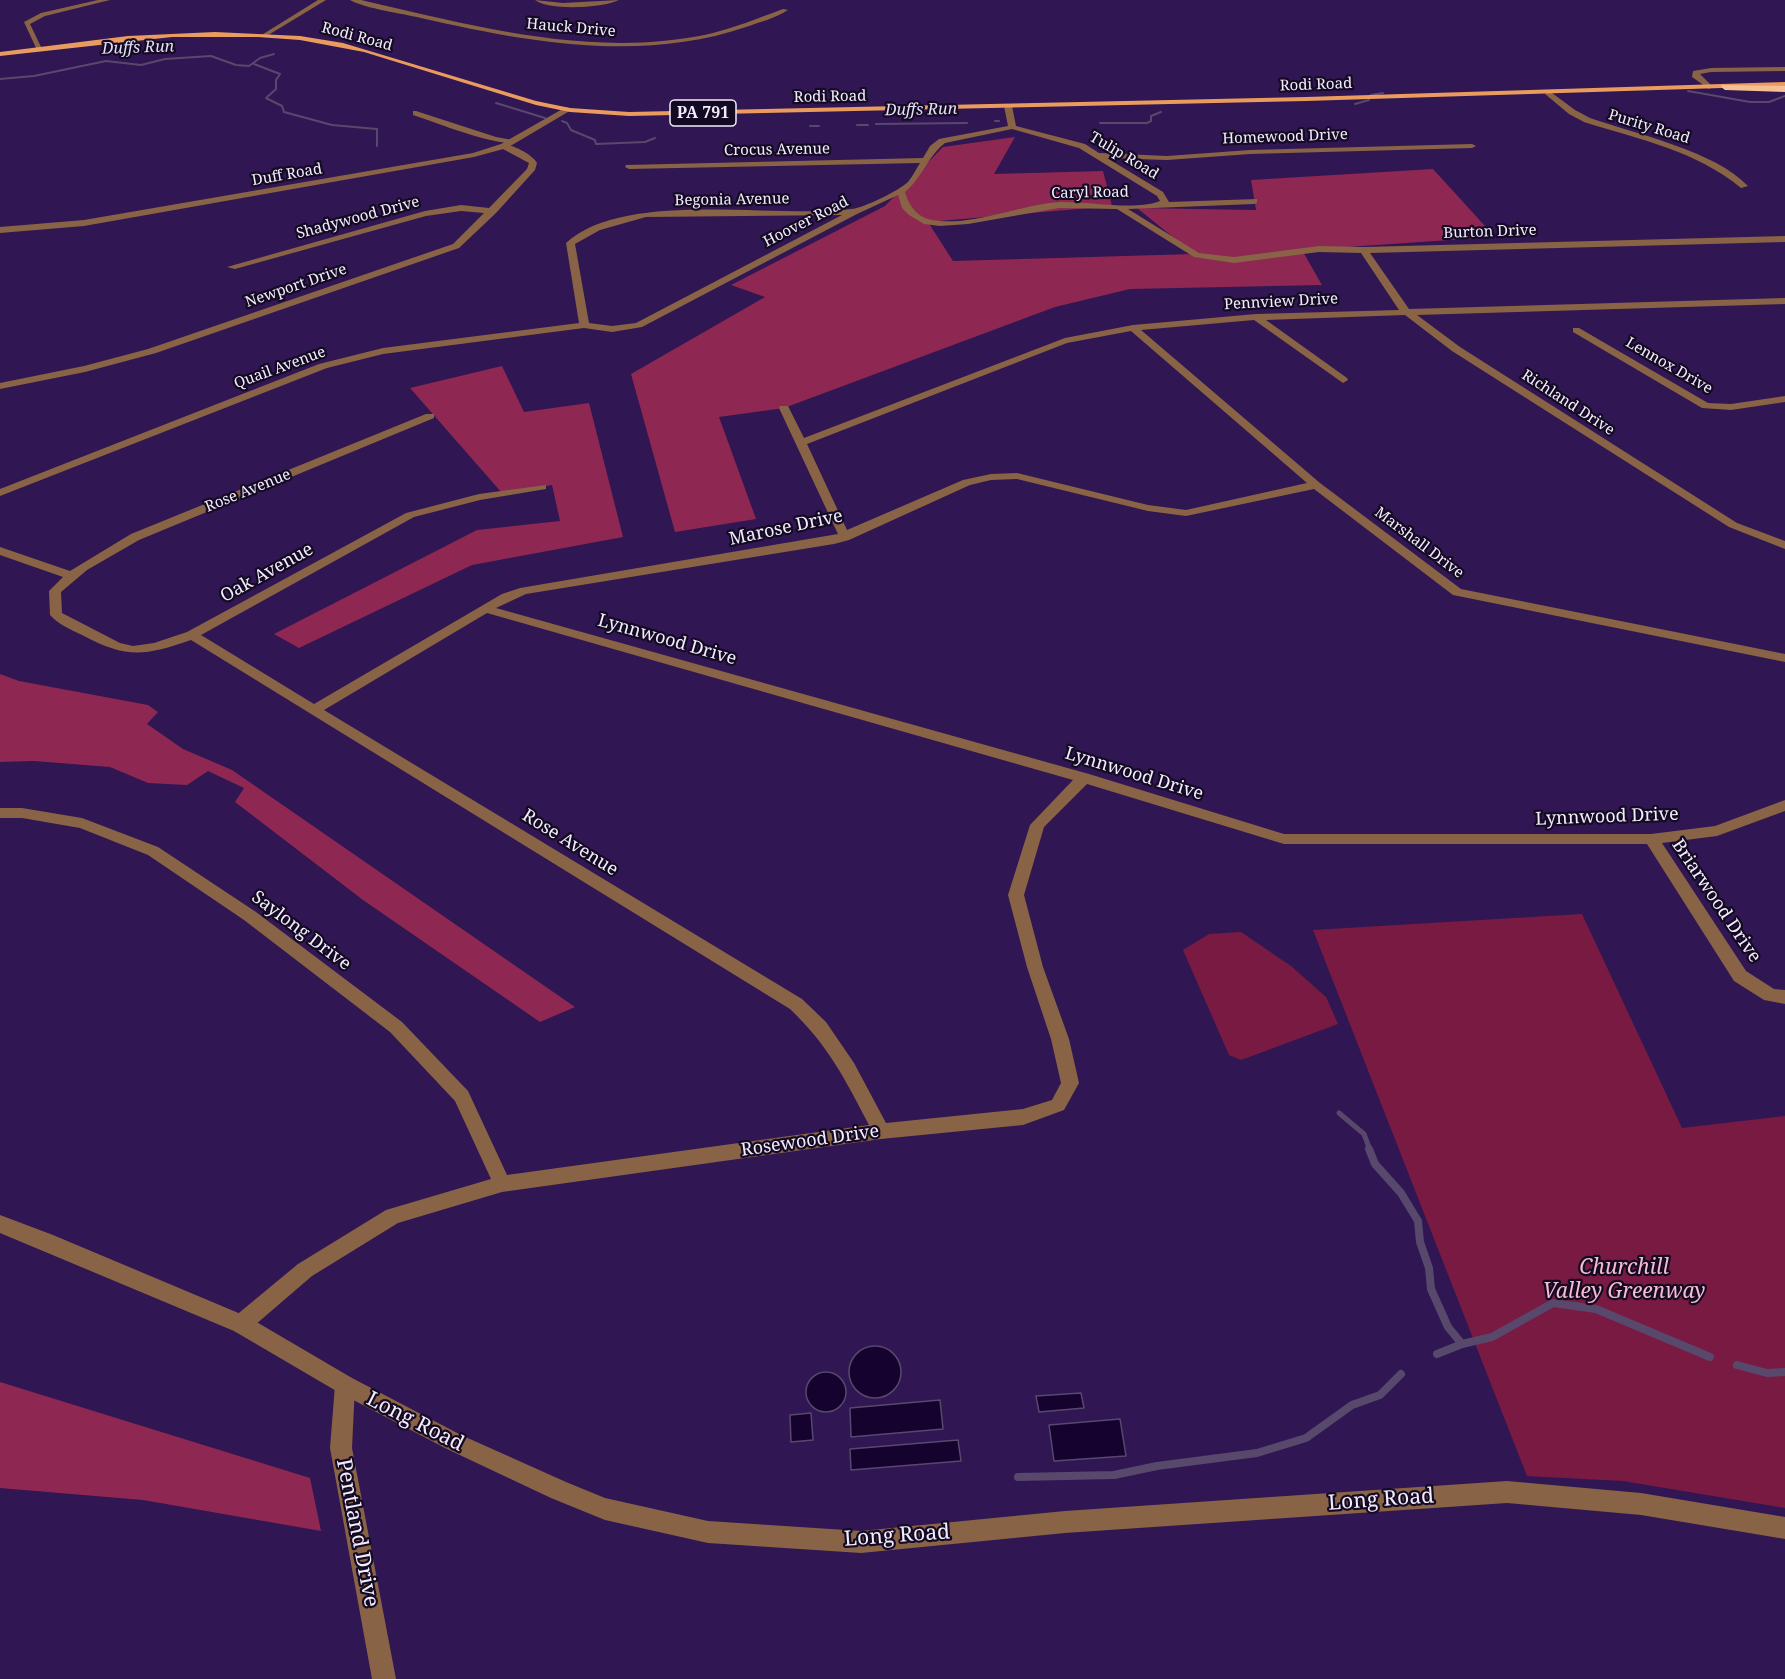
<!DOCTYPE html>
<html>
<head>
<meta charset="utf-8">
<style>
	body { margin:0 }
	canvas { display:block; background:#301652 }
</style>
</head>
<body>
<canvas width="1785" height="1679"></canvas>
<script>
const context = document.querySelector('canvas').getContext('2d');
context.lineJoin = 'round';
function fillPath(path, color) {
  context.fillStyle = color;
  context.fill(path, 'evenodd');
}
function trace(path, color, width, dash) {
  context.strokeStyle = color;
  context.lineWidth = width;
  context.lineCap = dash ? 'butt' : 'round';
  context.setLineDash(dash || []);
  context.stroke(path);
}
function label(font, color, halo, rows, align = 'center') {
  context.font = font + ' "Noto Serif",serif';
  context.lineWidth = 4.5;
  context.setLineDash([]);
  context.textBaseline = 'middle';
  context.strokeStyle = halo;
  context.fillStyle = color;
  for (const [text, x, y, turn = 0] of rows) {
    context.save();
    context.translate(x, y);
    context.rotate((+turn || 0) * Math.PI / 180);
    context.textAlign = isNaN(turn) ? turn : align;
    if (halo) context.strokeText(text, 0, 0);
    context.fillText(text, 0, 0);
    context.restore();
  }
}
fillPath(new Path2D(`
	M 1582,914 L 1682,1128 L 1785,1116 L 1785,1508 L 1623,1481 L 1527,1476 L 1313,930 Z
	M 1241,932 L 1291,966 L 1326,997 L 1338,1024 L 1241,1060 L 1229,1055 L 1183,950 L 1209,934 Z`), '#791a43');
fillPath(new Path2D(`
	M 1015,137 L 994,174 L 1103,171 L 1112,206 L 928,222 L 953,261 L 1194,254 L 1137,208 L 1256,210 L 1251,180 L 1433,169 L 1495,237 L 1302,250 L 1322,285 L 1130,289 L 1055,307 L 784,408 L 719,417 L 756,519 L 675,532 L 631,374 L 765,297 L 731,285 L 885,206 L 943,147 Z
	M 502,366 L 524,412 L 589,403 L 623,537 L 472,565 L 299,648 L 274,634 L 477,530 L 560,521 L 552,485 L 502,493 L 410,388 Z
	M 0,674 L 19,681 L 148,705 L 158,712 L 147,724 L 183,749 L 232,770 L 575,1007 L 540,1022 L 363,900 L 235,802 L 244,788 L 208,771 L 187,785 L 148,783 L 110,767 L 34,761 L 0,762 Z
	M 0,1382 L 310,1478 L 321,1531 L 143,1500 L 0,1488 Z`), '#8e2752');
const water = new Path2D(`
	M849 1372a26 26 0 1 1 52 0a26 26 0 1 1-52 0Z
	M806 1392a20 20 0 1 1 40 0a20 20 0 1 1-40 0Z
	M 1081,1393 L 1084,1408 L 1039,1412 L 1036,1396 Z
	M 940,1400 L 943,1429 L 851,1437 L 850,1408 Z
	M 811,1413 L 813,1440 L 791,1442 L 790,1415 Z
	M 1120,1419 L 1126,1456 L 1054,1461 L 1049,1425 Z
	M 958,1440 L 961,1461 L 851,1470 L 850,1449 Z`);
fillPath(water, '#16022e');
trace(water, '#58486c', 1.5);
trace(new Path2D(`
	M 254,64 L 280,74 L 276,80 L 276,89 L 266,98 L 282,106 L 284,112 L 332,125 L 377,129 L 377,146
	M 0,79 L 34,76 L 106,61 L 141,65 L 165,59 L 211,56 L 236,65 L 249,66 L 260,58 L 274,54
	M 1688,91 L 1750,102 L 1769,102 L 1785,96
	M 1371,95 L 1383,93
	M 496,103 L 545,118
	M 1355,104 L 1369,100
	M 562,121 L 567,123 L 571,130 L 595,140 L 596,144 L 645,142 L 655,138
	M 995,121 L 999,121
	M 1100,123 L 1147,123 L 1151,121 L 1151,116 L 1161,112
	M 876,124 L 967,123
	M 857,125 L 868,125
	M 810,126 L 819,126`), '#58486c', 2);
trace(new Path2D(`
	M 1339,1113 L 1364,1134 L 1370,1150`), '#58486c', 5);
trace(new Path2D(`
	M 1369,1149 L 1375,1164 L 1401,1193 L 1418,1221 L 1420,1242 L 1429,1268 L 1431,1289 L 1448,1327 L 1462,1344
	M 1437,1354 L 1462,1344 L 1492,1337 L 1553,1303 L 1596,1309 L 1710,1357
	M 1737,1365 L 1767,1373 L 1785,1372
	M 1018,1477 L 1114,1475 L 1157,1466 L 1257,1453 L 1306,1438 L 1352,1405 L 1380,1395 L 1401,1374`), '#58486c', 8);
fillPath(new Path2D(`
	M 98,0 L 110,0 L 45,16 L 30,24 L 42,49 L 37,50 L 24,22 L 41,13 Z
	M 318,0 L 326,0 L 265,37 L 260,36 Z
	M 350,0 L 361,0 C 475,26 592,59 709,34 C 734,28 759,18 783,9 L 788,10 C 776,18 760,22 746,27 C 640,63 527,42 421,18 C 400,13 367,9 350,0 Z
	M 535,0 L 563,3 L 619,0 C 603,8 549,11 535,0 Z
	M 1785,67 L 1785,71 L 1711,72 L 1700,74 L 1713,87 L 1709,89 L 1692,77 L 1693,71 L 1711,68 Z
	M 1548,90 L 1575,110 L 1590,118 C 1636,134 1715,151 1748,186 L 1741,188 C 1697,151 1638,139 1584,122 L 1569,114 L 1545,94 Z
	M 1008,104 L 1012,106 L 1016,126 L 1085,144 L 1099,153 L 1167,156 L 1250,150 L 1472,144 L 1476,146 L 1472,148 L 1250,154 L 1167,160 L 1107,158 L 1163,192 L 1169,202 L 1257,199 L 1257,203 L 1254,204 L 1128,209 L 1199,253 L 1234,257 L 1319,246 L 1364,247 L 1785,236 L 1785,242 L 1370,253 L 1409,309 L 1785,298 L 1785,304 L 1417,315 L 1460,347 L 1737,523 L 1785,541 L 1785,549 L 1729,527 L 1452,351 L 1405,315 L 1266,320 L 1347,378 L 1348,380 L 1343,383 L 1254,320 L 1141,330 L 1320,483 L 1461,589 L 1785,654 L 1785,662 L 1453,595 L 1314,489 L 1186,516 L 1148,511 L 1017,479 L 991,480 L 970,485 L 849,540 L 834,544 L 526,594 L 496,608 L 1089,774 L 1284,834 L 1651,834 L 1715,826 L 1785,800 L 1785,811 L 1717,836 L 1662,843 L 1746,971 L 1774,989 L 1785,990 L 1785,1004 L 1764,1000 L 1734,981 L 1647,844 L 1284,844 L 1087,784 L 1044,827 L 1024,895 L 1043,967 L 1069,1039 L 1079,1083 L 1064,1110 L 1023,1125 L 881,1139 L 502,1192 L 398,1223 L 312,1276 L 248,1331 L 241,1334 L 234,1331 L 231,1324 L 234,1317 L 298,1264 L 386,1210 L 491,1179 L 455,1101 L 390,1032 L 244,920 L 148,855 L 80,828 L 22,818 L 0,818 L 0,808 L 22,808 L 82,818 L 158,847 L 256,912 L 402,1022 L 468,1091 L 507,1175 L 869,1125 C 845,1079 828,1045 790,1009 L 191,640 C 144,656 127,659 82,635 C 71,630 58,624 50,615 L 49,591 L 63,577 L 0,555 L 0,547 L 70,571 L 131,534 L 426,414 L 434,414 L 434,418 L 139,540 L 87,570 L 61,592 L 62,613 L 120,643 L 133,646 L 154,643 L 187,632 L 406,513 L 479,494 L 546,485 L 546,489 L 480,500 L 414,517 L 201,635 L 314,704 L 502,594 L 520,588 L 838,534 L 779,408 L 780,406 L 788,406 L 804,438 L 1065,338 L 1133,325 L 1256,314 L 1399,310 L 1361,253 L 1319,252 L 1234,263 L 1194,257 L 1117,209 L 1059,208 L 968,224 L 940,226 L 924,224 L 909,215 L 902,208 L 898,195 L 857,214 L 642,327 L 612,332 L 584,328 L 383,354 L 327,368 L 0,496 L 0,489 L 319,364 L 383,348 L 579,323 L 566,243 C 625,189 774,219 851,209 C 864,208 898,191 908,182 C 913,176 916,169 920,163 L 629,169 L 625,167 L 626,165 L 923,158 L 930,146 L 939,139 L 1008,126 L 1004,106 ZM 1012,129 L 1079,148 L 1157,196 L 1160,201 C 1134,211 1088,201 1059,202 C 1019,205 971,227 932,220 C 916,217 909,205 905,192 C 922,178 928,156 945,143 ZM 842,215 L 636,323 L 612,326 L 589,323 L 575,244 L 600,230 L 646,217 ZM 1131,331 L 1307,483 L 1186,510 L 1148,505 L 1017,473 L 991,474 L 963,480 L 847,530 L 807,444 L 1067,343 ZM 487,613 L 1073,780 L 1030,825 L 1008,895 L 1027,967 L 1051,1039 L 1061,1083 L 1052,1100 L 1023,1109 L 886,1123 L 854,1063 L 826,1022 L 802,999 L 324,710 Z
	M 416,111 L 496,137 L 518,141 C 502,150 433,121 413,115 L 413,111 Z
	M 501,144 C 512,144 532,154 537,163 L 535,170 L 496,213 L 459,248 L 156,353 L 85,372 L 0,389 L 0,383 L 84,366 L 148,349 L 453,244 L 484,213 L 461,211 L 426,216 L 235,269 L 227,267 L 425,211 L 461,205 L 489,208 L 527,169 L 529,163 L 501,148 Z
	M 1573,328 L 1579,328 L 1708,403 L 1731,404 L 1785,396 L 1785,402 L 1731,410 L 1702,408 L 1573,332 Z
	M 345,1375 L 352,1378 L 355,1385 L 352,1448 L 396,1679 L 372,1679 L 330,1448 L 335,1385 L 338,1378 Z`), '#886345');
fillPath(new Path2D(`
	M 566,107 L 573,109 L 507,148 L 474,157 L 84,226 L 0,233 L 0,227 L 84,220 L 473,153 L 501,144 Z
	M 0,1215 L 53,1235 L 248,1317 L 352,1378 L 461,1435 L 566,1482 L 605,1498 L 708,1521 L 861,1531 L 1065,1511 L 1507,1481 L 1641,1493 L 1785,1517 L 1785,1539 L 1641,1515 L 1507,1503 L 1065,1533 L 861,1553 L 708,1543 L 605,1520 L 551,1498 L 447,1449 L 338,1392 L 234,1331 L 0,1233 Z`), '#886345');
fillPath(new Path2D(`
	M 215,32 L 300,36 L 343,43 L 536,101 L 570,108 L 629,112 L 1306,97 L 1785,82 L 1785,86 L 1306,101 L 629,116 L 570,112 L 536,105 L 364,52 L 300,40 L 258,37 L 172,37 L 0,56 L 0,52 L 128,36 Z`), '#e99c5d');
fillPath(new Path2D(`
	M 1722,85 L 1785,86 L 1785,92 L 1725,90 L 1721,87 Z`), '#f6be93');
label('15px', '#f2edfc', '#140a23', [
	["Hauck Drive",571,28,5],
	["Rodi Road",357,37,15],
	["Rodi Road",1316,85,-2],
	["Rodi Road",830,97,-1],
	["Purity Road",1649,127,17],
	["Homewood Drive",1285,137,-2],
	["Crocus Avenue",777,150,-1],
	["Tulip Road",1124,156,31],
	["Duff Road",287,175,-10],
	["Caryl Road",1090,193,-1],
	["Begonia Avenue",732,200,-1],
	["Shadywood Drive",358,218,-15],
	["Hoover Road",806,222,-27],
	["Burton Drive",1490,232,-2],
	["Newport Drive",296,286,-19],
	["Pennview Drive",1281,302,-3],
	["Lennox Drive",1669,366,30],
	["Quail Avenue",280,368,-20],
	["Richland Drive",1568,403,33],
	["Rose Avenue",248,491,-22],
	["Marshall Drive",1419,543,37]
]);
label('italic 16px', '#e5def7', '#140a23', [
	["Duffs Run",138,48,-2],
	["Duffs Run",921,110,-1]
]);
for (const [x, y, w] of [
	[703,113,66]
]) {
  const box = new Path2D();
  box.roundRect(x - w / 2, y - 13, w, 26, 4.5);
  context.fillStyle = '#140a23';
  context.fill(box);
  trace(box, '#f2edfc', 1.5);
}
label('bold 16px', '#f2edfc', null, [
	["PA 791",703,113]
]);
label('18px', '#f2edfc', '#140a23', [
	["Marose Drive",786,528,-12],
	["Oak Avenue",267,573,-29],
	["Lynnwood Drive",667,640,16],
	["Lynnwood Drive",1134,774,17],
	["Lynnwood Drive",1607,817,-2],
	["Rose Avenue",570,843,32],
	["Briarwood Drive",1716,901,56],
	["Saylong Drive",301,931,37],
	["Rosewood Drive",810,1141,-8]
]);
label('italic 21px', '#f6bdce', '#140a23', [
	["Churchill",1624,1268],
	["Valley Greenway",1624,1292]
]);
label('21px', '#f2edfc', '#140a23', [
	["Long Road",415,1422,27],
	["Long Road",1381,1500,-4],
	["Pentland Drive",357,1533,79],
	["Long Road",897,1536,-4]
]);
</script>
</body>
</html>
